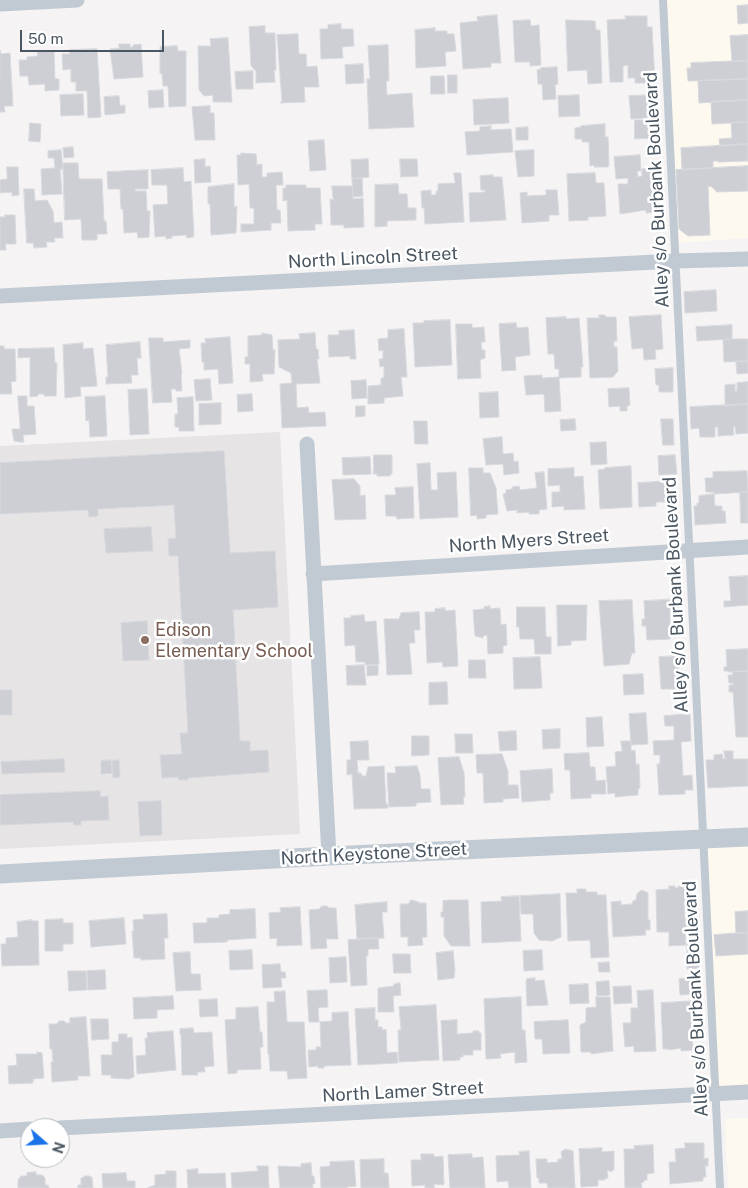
<!DOCTYPE html>
<html>
<head>
<meta charset="utf-8">
<style>
	body { margin:0 }
	#map { position:relative; width:748px; height:1188px; overflow:hidden; background:#f5f3f3; font-family:"Public Sans",sans-serif }
	canvas { display:block }
	.north { position:absolute; left:20px; top:1118px; width:50px; height:50px; box-sizing:border-box; background:#fff; border:1px solid #b7bbc0; border-radius:50%; rotate:109deg; font-size:14px; font-weight:700; line-height:20px; text-align:center; color:#4a5661 }
	.north::after { content:''; display:block; margin:auto; width:18px; height:22px; background:#1a73e8; clip-path:polygon(50% 0,100% 100%,50% 72%,0 100%) }
	.scale { position:absolute; left:20px; top:30px; width:144px; height:22px; box-sizing:border-box; border:2px solid #4a5661; border-top:0; padding-left:6px; font-size:15px; line-height:18px; white-space:nowrap; color:#4a5661; -webkit-text-stroke:4px #fff; paint-order:stroke }
</style>
</head>
<body>
<div id="map">
<canvas width="748" height="1188"></canvas>
<div class="north">N</div>
<div class="scale">50 m</div>
</div>
<script>
const context = document.querySelector('canvas').getContext('2d');
context.lineJoin = 'round';
function fillPath(path, color) {
  context.fillStyle = color;
  context.fill(path, 'evenodd');
}
function trace(path, color, width, dash) {
  context.strokeStyle = color;
  context.lineWidth = width;
  context.lineCap = dash ? 'butt' : 'round';
  context.setLineDash(dash || []);
  context.stroke(path);
}
function label(font, color, halo, rows, align = 'center') {
  context.font = font + ' "Public Sans",sans-serif';
  context.lineWidth = 5;
  context.setLineDash([]);
  context.textBaseline = 'middle';
  context.strokeStyle = halo;
  context.fillStyle = color;
  for (const [text, x, y, turn = 0] of rows) {
    context.save();
    context.translate(x, y);
    context.rotate((+turn || 0) * Math.PI / 180);
    context.textAlign = isNaN(turn) ? turn : align;
    if (halo) context.strokeText(text, 0, 0);
    context.fillText(text, 0, 0);
    context.restore();
  }
}
fillPath(new Path2D(`
	M 667,0 L 748,0 L 748,238 L 678,243 Z
	M 703,838 L 748,838 L 748,1096 L 715,1099 Z
	M 748,1118 L 748,1188 L 728,1188 L 725,1119 Z`), '#fdf9ef');
fillPath(new Path2D(`
	M 280,432 L 300,834 L 0,849 L 0,446 Z`), '#e6e4e5');
const building = new Path2D(`
	M 748,5 L 748,23 L 738,24 L 737,6 Z
	M 497,15 L 501,63 L 491,63 L 491,67 L 463,69 L 460,23 L 478,21 L 477,17 Z
	M 625,16 L 647,16 L 647,27 L 652,27 L 655,83 L 635,83 L 635,78 L 628,78 L 628,65 L 623,66 L 623,82 L 610,82 L 607,20 L 626,19 Z
	M 530,20 L 531,26 L 539,25 L 541,65 L 530,66 L 530,62 L 515,62 L 513,21 Z
	M 566,20 L 595,21 L 596,30 L 600,30 L 602,83 L 588,84 L 587,70 L 568,71 Z
	M 341,24 L 341,29 L 353,29 L 354,46 L 342,47 L 343,58 L 321,59 L 320,29 L 328,29 L 328,25 Z
	M 265,26 L 265,33 L 275,33 L 276,70 L 274,70 L 275,82 L 256,83 L 256,71 L 251,66 L 249,27 Z
	M 435,28 L 435,31 L 447,31 L 447,34 L 454,34 L 456,51 L 445,52 L 446,66 L 416,68 L 415,30 Z
	M 298,34 L 299,54 L 306,54 L 307,67 L 317,66 L 319,87 L 304,87 L 305,102 L 280,103 L 282,101 L 277,35 Z
	M 748,35 L 748,61 L 732,61 L 730,36 Z
	M 228,38 L 232,102 L 213,102 L 213,95 L 204,96 L 199,90 L 198,46 L 211,46 L 210,39 Z
	M 119,44 L 130,44 L 130,47 L 133,47 L 133,45 L 141,44 L 143,77 L 114,79 L 110,49 L 119,48 Z
	M 388,45 L 389,81 L 386,81 L 387,95 L 412,93 L 414,127 L 369,129 L 367,79 L 370,79 L 368,46 Z
	M 177,46 L 178,51 L 186,51 L 186,106 L 169,107 L 168,86 L 163,86 L 162,73 L 160,74 L 160,47 Z
	M 97,49 L 101,117 L 88,118 L 87,91 L 76,91 L 76,82 L 71,82 L 71,69 L 63,70 L 62,54 L 70,54 L 69,50 Z
	M 0,50 L 1,54 L 10,53 L 13,106 L 4,106 L 5,112 L 0,112 Z
	M 54,51 L 55,79 L 59,79 L 59,90 L 45,91 L 45,84 L 29,85 L 28,76 L 20,76 L 19,60 L 27,60 L 27,57 L 38,56 L 37,52 Z
	M 732,61 L 748,61 L 748,79 L 688,81 L 687,68 L 691,68 L 691,63 Z
	M 363,64 L 364,83 L 346,84 L 345,65 Z
	M 557,67 L 558,84 L 555,85 L 556,99 L 543,100 L 542,84 L 538,84 L 537,70 L 541,69 L 541,68 Z
	M 253,71 L 253,89 L 236,89 L 235,72 Z
	M 448,75 L 457,75 L 457,93 L 448,93 Z
	M 431,76 L 444,76 L 445,94 L 431,94 Z
	M 748,79 L 748,100 L 699,103 L 698,81 Z
	M 163,90 L 164,107 L 149,108 L 148,91 Z
	M 83,94 L 84,115 L 61,116 L 60,95 Z
	M 579,95 L 580,116 L 559,117 L 558,96 Z
	M 651,95 L 652,111 L 659,111 L 660,117 L 631,119 L 629,96 Z
	M 119,96 L 120,106 L 125,105 L 125,113 L 105,115 L 104,97 Z
	M 508,98 L 509,123 L 474,125 L 473,100 Z
	M 748,100 L 748,122 L 712,124 L 711,102 Z
	M 210,106 L 210,113 L 214,113 L 215,140 L 195,140 L 192,107 Z
	M 635,120 L 653,120 L 654,138 L 635,139 Z
	M 748,122 L 748,144 L 720,146 L 719,139 L 732,138 L 731,123 Z
	M 30,123 L 41,124 L 40,142 L 29,141 Z
	M 605,124 L 605,137 L 608,137 L 609,165 L 608,167 L 594,167 L 594,165 L 590,166 L 589,142 L 582,142 L 582,139 L 575,139 L 575,128 L 581,127 L 581,126 Z
	M 491,126 L 491,130 L 511,129 L 513,152 L 467,155 L 465,132 L 480,131 L 480,127 Z
	M 528,127 L 528,140 L 516,140 L 516,128 Z
	M 324,140 L 326,170 L 310,171 L 308,141 Z
	M 748,144 L 748,161 L 718,162 L 718,161 L 713,161 L 713,168 L 682,170 L 681,148 Z
	M 73,147 L 74,157 L 64,158 L 63,148 Z
	M 61,150 L 63,169 L 60,169 L 62,194 L 42,195 L 41,169 L 55,168 L 54,158 L 48,158 L 48,151 Z
	M 534,150 L 534,176 L 518,177 L 515,151 Z
	M 241,153 L 256,154 L 257,165 L 262,164 L 262,177 L 267,177 L 267,173 L 282,172 L 283,185 L 276,185 L 277,210 L 280,210 L 281,223 L 271,223 L 271,230 L 241,232 L 241,224 L 254,224 L 254,208 L 250,208 L 249,184 L 238,185 L 237,155 L 241,155 Z
	M 640,155 L 641,171 L 637,171 L 638,177 L 642,176 L 642,169 L 654,168 L 657,212 L 646,213 L 646,210 L 620,214 L 618,184 L 628,184 L 628,178 L 616,179 L 614,157 Z
	M 205,159 L 205,167 L 210,166 L 211,182 L 195,183 L 194,160 Z
	M 368,159 L 369,177 L 352,179 L 351,160 Z
	M 400,159 L 417,159 L 418,176 L 401,177 Z
	M 63,163 L 78,163 L 79,179 L 102,179 L 104,221 L 106,221 L 107,234 L 97,234 L 97,240 L 82,240 L 81,219 L 65,220 Z
	M 748,166 L 748,191 L 717,192 L 712,187 L 708,186 L 710,235 L 688,236 L 679,229 L 676,170 Z
	M 7,167 L 18,167 L 19,195 L 12,196 L 12,192 L 0,193 L 0,180 L 7,179 Z
	M 183,168 L 184,182 L 191,181 L 194,235 L 193,237 L 187,238 L 186,235 L 172,236 L 172,238 L 166,239 L 166,236 L 155,237 L 153,205 L 168,204 L 167,185 L 152,185 L 151,170 Z
	M 148,170 L 148,189 L 135,189 L 135,191 L 146,191 L 147,211 L 150,211 L 149,237 L 138,238 L 137,232 L 124,233 L 123,209 L 121,209 L 120,189 L 108,189 L 107,172 Z
	M 454,173 L 461,173 L 464,222 L 425,224 L 424,208 L 422,208 L 421,191 L 431,190 L 431,195 L 436,195 L 436,191 L 438,191 L 438,184 L 455,183 Z
	M 595,173 L 596,183 L 604,183 L 606,216 L 588,217 L 588,220 L 569,221 L 567,174 Z
	M 493,175 L 493,177 L 502,177 L 506,220 L 470,222 L 469,193 L 485,192 L 485,190 L 481,190 L 480,176 Z
	M 362,178 L 363,196 L 353,197 L 352,179 Z
	M 234,184 L 234,207 L 237,206 L 236,233 L 211,235 L 210,204 L 208,204 L 208,187 Z
	M 398,184 L 399,194 L 407,194 L 408,208 L 416,208 L 416,220 L 387,221 L 387,226 L 375,227 L 375,185 Z
	M 286,185 L 306,185 L 306,188 L 320,188 L 322,224 L 315,224 L 315,230 L 288,231 L 287,200 L 283,201 L 283,188 L 286,188 Z
	M 332,186 L 352,186 L 353,199 L 363,198 L 364,227 L 344,228 L 344,225 L 331,225 L 330,199 L 333,200 Z
	M 24,189 L 34,189 L 35,201 L 47,200 L 53,211 L 54,223 L 62,222 L 63,238 L 54,238 L 55,242 L 46,242 L 47,247 L 34,248 L 33,243 L 27,243 Z
	M 546,190 L 557,190 L 559,215 L 549,215 L 549,221 L 522,223 L 520,193 L 527,192 L 527,196 L 546,195 Z
	M 5,215 L 15,215 L 16,244 L 5,244 L 6,250 L 0,250 L 0,217 L 5,217 Z
	M 716,290 L 717,311 L 685,313 L 684,292 Z
	M 599,315 L 605,315 L 606,317 L 616,317 L 617,341 L 614,341 L 614,347 L 617,347 L 618,371 L 613,377 L 590,378 L 587,318 L 599,318 Z
	M 661,315 L 663,349 L 655,350 L 656,359 L 644,360 L 643,348 L 632,349 L 629,317 Z
	M 566,317 L 566,319 L 579,318 L 583,367 L 581,367 L 581,377 L 559,378 L 561,411 L 545,412 L 544,394 L 526,395 L 524,376 L 542,375 L 542,378 L 559,377 L 559,369 L 555,369 L 554,354 L 548,354 L 546,318 Z
	M 450,320 L 452,365 L 415,367 L 413,323 L 424,323 L 424,321 Z
	M 516,323 L 517,328 L 528,327 L 530,355 L 515,357 L 516,370 L 502,371 L 499,324 Z
	M 456,324 L 472,324 L 472,328 L 484,327 L 485,342 L 481,342 L 482,350 L 485,350 L 485,358 L 480,360 L 481,378 L 458,379 Z
	M 732,325 L 732,339 L 697,341 L 696,327 Z
	M 404,329 L 407,377 L 401,377 L 403,396 L 384,398 L 384,403 L 368,404 L 368,386 L 381,385 L 381,378 L 384,378 L 384,366 L 380,367 L 379,359 L 383,359 L 383,350 L 379,351 L 378,339 L 388,338 L 388,330 Z
	M 354,330 L 356,359 L 350,359 L 350,356 L 329,357 L 328,335 L 339,335 L 339,331 Z
	M 262,333 L 272,335 L 273,350 L 275,350 L 274,374 L 262,374 L 263,381 L 250,382 L 250,364 L 245,364 L 245,357 L 248,357 L 248,336 L 262,335 Z
	M 315,333 L 316,349 L 318,349 L 319,359 L 317,359 L 320,383 L 296,384 L 297,408 L 308,407 L 309,413 L 325,412 L 326,426 L 282,428 L 280,384 L 292,383 L 291,373 L 279,367 L 278,340 L 300,339 L 299,334 Z
	M 230,337 L 233,383 L 219,384 L 218,369 L 204,370 L 204,362 L 202,362 L 201,343 L 206,343 L 205,339 Z
	M 149,338 L 163,338 L 163,342 L 190,340 L 190,348 L 179,349 L 182,374 L 181,374 L 182,391 L 176,391 L 176,389 L 171,389 L 172,402 L 153,403 Z
	M 732,339 L 748,339 L 748,361 L 724,362 L 723,340 Z
	M 140,342 L 141,358 L 137,358 L 138,375 L 131,375 L 132,383 L 106,384 L 106,377 L 108,377 L 106,345 Z
	M 83,343 L 83,349 L 93,348 L 97,386 L 80,387 L 81,396 L 65,398 L 63,345 Z
	M 0,346 L 4,346 L 4,349 L 15,349 L 16,381 L 11,382 L 12,394 L 0,394 Z
	M 54,348 L 55,363 L 57,363 L 56,396 L 44,396 L 44,394 L 38,394 L 38,396 L 30,397 L 30,357 L 18,358 L 18,349 Z
	M 735,361 L 748,361 L 748,373 L 737,374 L 736,362 Z
	M 673,368 L 673,392 L 659,392 L 659,385 L 656,385 L 655,369 Z
	M 210,379 L 212,400 L 196,401 L 194,380 Z
	M 366,380 L 367,398 L 352,399 L 351,381 Z
	M 748,382 L 748,404 L 725,406 L 725,385 L 735,384 L 735,391 L 737,391 L 737,383 Z
	M 629,388 L 630,405 L 627,406 L 627,411 L 620,411 L 620,406 L 609,407 L 608,389 Z
	M 147,389 L 149,434 L 130,435 L 128,390 Z
	M 498,392 L 499,417 L 480,418 L 479,393 Z
	M 252,394 L 253,411 L 238,412 L 237,395 Z
	M 18,396 L 27,396 L 27,406 L 34,406 L 36,434 L 23,435 L 24,442 L 20,442 L 14,441 L 12,429 L 20,429 Z
	M 105,396 L 107,436 L 90,437 L 89,420 L 86,421 L 85,397 Z
	M 193,397 L 194,431 L 179,431 L 179,427 L 175,427 L 175,414 L 178,414 L 177,398 Z
	M 221,403 L 221,424 L 199,425 L 199,404 Z
	M 748,404 L 748,433 L 736,434 L 735,426 L 733,427 L 734,435 L 718,436 L 718,427 L 715,427 L 715,437 L 700,437 L 699,428 L 691,429 L 690,407 Z
	M 356,406 L 365,406 L 365,416 L 356,417 Z
	M 575,419 L 576,430 L 561,431 L 560,420 Z
	M 661,419 L 673,419 L 674,445 L 663,445 Z
	M 414,421 L 427,421 L 428,444 L 415,444 Z
	M 502,437 L 503,454 L 513,453 L 514,462 L 518,461 L 519,473 L 504,475 L 503,464 L 486,465 L 483,439 Z
	M 606,442 L 607,464 L 591,465 L 590,443 Z
	M 224,451 L 230,553 L 275,551 L 278,607 L 233,610 L 240,741 L 250,741 L 250,751 L 268,750 L 269,772 L 188,778 L 188,780 L 179,780 L 178,777 L 162,778 L 160,755 L 182,754 L 180,733 L 188,733 L 178,556 L 169,556 L 168,539 L 176,538 L 174,505 L 98,509 L 98,516 L 89,517 L 88,510 L 0,514 L 0,463 Z
	M 374,455 L 392,455 L 392,474 L 390,474 L 390,476 L 377,476 L 377,474 L 374,474 Z
	M 675,455 L 677,474 L 659,475 L 658,456 Z
	M 370,457 L 371,474 L 343,475 L 342,458 Z
	M 430,463 L 431,490 L 438,490 L 437,473 L 456,472 L 458,517 L 420,519 L 417,464 Z
	M 631,466 L 632,507 L 600,509 L 598,470 L 605,469 L 605,468 Z
	M 469,468 L 483,468 L 483,473 L 490,473 L 496,488 L 498,514 L 486,515 L 486,518 L 477,519 L 477,515 L 471,516 Z
	M 574,468 L 574,477 L 583,476 L 585,509 L 564,510 L 564,506 L 552,507 L 552,492 L 560,492 L 560,485 L 548,486 L 548,469 Z
	M 747,471 L 748,492 L 714,494 L 714,492 L 706,492 L 705,478 L 713,478 L 713,472 Z
	M 544,472 L 547,509 L 539,510 L 539,514 L 529,514 L 529,512 L 517,513 L 517,510 L 507,511 L 503,494 L 506,493 L 506,490 L 512,489 L 512,487 L 519,486 L 520,490 L 537,488 L 535,473 Z
	M 354,479 L 360,486 L 360,496 L 365,495 L 366,519 L 335,520 L 332,480 Z
	M 670,481 L 671,502 L 656,502 L 656,506 L 639,507 L 638,483 Z
	M 413,487 L 414,518 L 397,519 L 396,516 L 386,516 L 385,495 L 396,495 L 395,488 Z
	M 740,492 L 748,492 L 748,523 L 741,523 Z
	M 714,494 L 715,506 L 722,506 L 722,511 L 725,511 L 726,523 L 695,525 L 694,506 L 697,506 L 697,503 L 699,503 L 699,496 Z
	M 151,527 L 153,551 L 106,553 L 104,529 Z
	M 748,576 L 748,605 L 724,607 L 724,601 L 731,601 L 729,577 Z
	M 679,599 L 679,611 L 670,611 L 670,639 L 647,640 L 646,626 L 642,626 L 642,619 L 645,619 L 644,601 Z
	M 632,600 L 635,653 L 632,653 L 629,664 L 604,666 L 599,601 Z
	M 557,605 L 587,605 L 586,640 L 571,641 L 571,645 L 558,646 Z
	M 490,606 L 490,609 L 500,608 L 501,625 L 506,624 L 507,645 L 503,646 L 503,653 L 488,654 L 487,635 L 483,636 L 483,638 L 475,636 L 473,610 L 484,609 L 484,607 Z
	M 517,607 L 545,607 L 546,637 L 551,637 L 551,654 L 535,654 L 534,639 L 520,639 L 519,627 L 517,627 Z
	M 445,608 L 445,611 L 455,610 L 458,666 L 443,667 L 442,662 L 427,663 L 425,612 L 435,612 L 435,609 Z
	M 419,612 L 420,630 L 414,630 L 415,643 L 409,643 L 412,674 L 387,675 L 384,619 L 399,619 L 401,613 Z
	M 364,615 L 365,622 L 376,621 L 379,664 L 365,665 L 365,662 L 356,662 L 355,645 L 345,646 L 344,618 L 351,618 L 351,616 Z
	M 147,621 L 149,660 L 123,661 L 121,623 Z
	M 748,649 L 748,671 L 728,672 L 728,671 L 724,671 L 724,667 L 727,667 L 726,650 Z
	M 678,656 L 680,689 L 661,689 L 659,657 Z
	M 540,657 L 542,688 L 514,689 L 513,658 Z
	M 469,660 L 485,660 L 486,678 L 469,678 Z
	M 364,665 L 366,685 L 347,685 L 346,666 Z
	M 378,665 L 378,675 L 367,676 L 367,666 Z
	M 748,671 L 748,737 L 736,737 L 733,692 L 729,692 L 729,685 L 733,685 L 733,683 L 729,683 L 728,675 L 733,675 L 732,672 Z
	M 643,674 L 644,694 L 624,695 L 623,675 Z
	M 447,682 L 448,704 L 429,705 L 429,683 Z
	M 0,690 L 12,690 L 12,715 L 0,715 Z
	M 646,713 L 648,744 L 631,745 L 629,714 Z
	M 690,714 L 691,741 L 681,742 L 683,776 L 692,775 L 693,790 L 685,790 L 685,794 L 659,795 L 657,764 L 660,764 L 660,755 L 654,755 L 653,741 L 674,740 L 674,726 L 665,726 L 664,716 Z
	M 602,717 L 604,746 L 587,747 L 586,718 Z
	M 560,729 L 560,748 L 543,749 L 542,730 Z
	M 516,731 L 517,750 L 500,751 L 498,732 Z
	M 455,734 L 472,734 L 473,753 L 456,753 Z
	M 412,736 L 429,736 L 429,755 L 412,756 Z
	M 368,741 L 369,760 L 357,760 L 358,773 L 361,773 L 362,776 L 366,776 L 368,767 L 384,766 L 386,804 L 388,804 L 388,808 L 354,809 L 352,774 L 347,775 L 347,760 L 351,760 L 350,742 Z
	M 621,741 L 631,741 L 631,751 L 635,750 L 636,765 L 639,764 L 640,788 L 638,789 L 638,795 L 615,797 L 615,793 L 608,794 L 606,767 L 616,766 L 615,752 L 622,751 Z
	M 724,751 L 733,751 L 733,759 L 748,759 L 748,786 L 708,788 L 706,760 L 714,760 L 714,755 L 722,754 L 723,759 L 725,759 Z
	M 589,753 L 590,767 L 595,767 L 596,781 L 605,780 L 606,794 L 591,794 L 591,798 L 571,799 L 570,770 L 565,770 L 564,754 Z
	M 502,754 L 508,771 L 508,785 L 518,785 L 519,798 L 503,799 L 503,802 L 484,803 L 483,773 L 477,773 L 476,755 Z
	M 459,757 L 464,773 L 465,797 L 463,797 L 464,804 L 441,805 L 438,758 Z
	M 64,759 L 65,772 L 2,774 L 1,762 Z
	M 111,760 L 112,773 L 101,774 L 101,761 Z
	M 119,760 L 120,777 L 113,778 L 112,761 Z
	M 417,766 L 420,775 L 421,789 L 430,789 L 431,802 L 416,803 L 416,806 L 389,807 L 387,773 L 396,773 L 395,767 Z
	M 552,769 L 553,793 L 550,793 L 550,800 L 522,802 L 520,771 Z
	M 100,791 L 101,797 L 108,796 L 109,820 L 81,821 L 81,825 L 74,825 L 73,822 L 0,825 L 0,795 Z
	M 161,801 L 162,835 L 140,836 L 138,802 Z
	M 669,886 L 675,886 L 675,888 L 678,888 L 678,886 L 688,888 L 689,901 L 684,901 L 685,919 L 689,919 L 689,929 L 685,930 L 686,945 L 669,946 L 669,932 L 657,932 L 656,890 L 669,889 Z
	M 577,889 L 586,889 L 586,892 L 597,892 L 597,895 L 606,895 L 609,957 L 591,958 L 590,940 L 568,941 L 566,893 L 577,893 Z
	M 642,890 L 648,893 L 648,920 L 650,920 L 650,930 L 645,930 L 646,935 L 613,937 L 611,902 L 621,901 L 621,905 L 632,904 L 633,901 L 636,900 L 637,894 Z
	M 560,894 L 561,937 L 552,941 L 539,940 L 534,933 L 533,914 L 521,914 L 520,896 Z
	M 519,896 L 521,941 L 482,943 L 481,902 L 502,901 L 501,897 Z
	M 411,900 L 419,902 L 418,903 L 426,903 L 427,937 L 422,937 L 423,945 L 408,946 L 408,937 L 401,937 L 400,904 L 408,904 Z
	M 451,900 L 468,900 L 470,946 L 451,946 L 444,936 L 444,917 L 441,917 L 441,912 L 443,912 L 443,901 Z
	M 387,902 L 387,912 L 382,912 L 384,938 L 357,939 L 355,905 Z
	M 322,906 L 327,906 L 329,908 L 336,908 L 338,939 L 326,939 L 327,948 L 311,949 L 309,910 L 319,909 Z
	M 300,907 L 302,945 L 277,946 L 277,938 L 270,939 L 269,913 L 281,912 L 280,908 Z
	M 255,909 L 256,938 L 227,940 L 227,942 L 194,943 L 193,923 L 207,923 L 207,918 L 219,918 L 219,915 L 230,914 L 230,910 Z
	M 748,911 L 748,933 L 736,933 L 735,912 Z
	M 167,914 L 168,938 L 164,938 L 165,959 L 141,960 L 141,958 L 134,958 L 132,931 L 134,931 L 133,920 L 144,919 L 143,915 Z
	M 124,918 L 126,944 L 91,947 L 89,921 Z
	M 63,919 L 63,923 L 73,923 L 73,944 L 63,944 L 63,951 L 45,951 L 45,920 Z
	M 32,920 L 32,921 L 38,921 L 39,965 L 2,966 L 1,944 L 6,944 L 6,938 L 18,937 L 17,922 Z
	M 736,933 L 748,933 L 748,954 L 716,956 L 714,935 Z
	M 378,938 L 379,949 L 368,949 L 368,956 L 366,956 L 367,985 L 351,986 L 348,940 Z
	M 698,943 L 699,968 L 687,969 L 687,944 Z
	M 252,950 L 253,969 L 230,970 L 229,951 Z
	M 542,950 L 543,970 L 524,971 L 523,951 Z
	M 453,951 L 455,970 L 454,978 L 438,980 L 436,953 Z
	M 190,952 L 191,974 L 200,974 L 201,990 L 176,991 L 173,953 Z
	M 393,954 L 410,954 L 411,973 L 394,973 Z
	M 346,957 L 347,982 L 330,983 L 329,958 Z
	M 609,962 L 610,972 L 599,972 L 598,963 Z
	M 280,964 L 281,972 L 285,972 L 286,978 L 281,978 L 282,987 L 263,988 L 262,965 Z
	M 105,970 L 106,989 L 88,990 L 87,971 Z
	M 68,971 L 86,971 L 87,990 L 69,991 Z
	M 535,978 L 535,981 L 544,980 L 548,1005 L 527,1006 L 526,981 L 527,979 Z
	M 696,978 L 697,994 L 680,995 L 679,979 Z
	M 609,981 L 610,995 L 597,996 L 596,982 Z
	M 400,983 L 401,995 L 393,996 L 394,1012 L 378,1012 L 378,988 L 394,986 L 394,984 Z
	M 588,984 L 589,1003 L 570,1004 L 569,985 Z
	M 631,986 L 632,1003 L 614,1004 L 613,987 Z
	M 327,990 L 328,1007 L 318,1008 L 319,1022 L 309,1022 L 307,991 Z
	M 653,990 L 656,1051 L 634,1052 L 634,1046 L 625,1047 L 623,1023 L 631,1023 L 631,1008 L 638,1008 L 637,991 Z
	M 285,991 L 287,1022 L 304,1022 L 307,1078 L 288,1079 L 287,1071 L 270,1071 L 269,1054 L 268,1055 L 267,1002 L 275,1002 L 274,992 Z
	M 173,996 L 174,1009 L 157,1010 L 157,1018 L 134,1019 L 133,998 Z
	M 521,997 L 522,1030 L 525,1030 L 527,1062 L 515,1063 L 515,1052 L 500,1054 L 501,1058 L 486,1059 L 484,999 Z
	M 596,997 L 610,997 L 613,1051 L 591,1054 L 591,1052 L 581,1052 L 580,1025 L 586,1022 L 586,1008 L 596,1007 Z
	M 217,999 L 218,1016 L 200,1017 L 199,1000 Z
	M 695,1001 L 696,1019 L 691,1019 L 693,1050 L 681,1051 L 681,1048 L 669,1050 L 669,1049 L 663,1049 L 661,1003 Z
	M 436,1005 L 439,1060 L 399,1062 L 398,1030 L 401,1030 L 399,1007 Z
	M 258,1007 L 260,1032 L 262,1032 L 263,1047 L 260,1047 L 261,1069 L 237,1070 L 237,1073 L 228,1074 L 225,1020 L 236,1019 L 236,1008 Z
	M 375,1008 L 375,1020 L 378,1020 L 378,1027 L 382,1027 L 382,1030 L 386,1029 L 387,1053 L 397,1052 L 398,1063 L 358,1065 L 355,1009 Z
	M 348,1012 L 351,1065 L 324,1066 L 324,1068 L 318,1068 L 318,1066 L 309,1067 L 308,1050 L 316,1050 L 316,1047 L 321,1047 L 320,1022 L 332,1021 L 332,1013 Z
	M 86,1017 L 90,1076 L 78,1076 L 78,1080 L 52,1082 L 51,1062 L 53,1062 L 52,1049 L 50,1049 L 49,1024 L 57,1024 L 59,1021 L 64,1021 L 66,1023 L 70,1023 L 70,1018 Z
	M 91,1019 L 108,1019 L 109,1039 L 92,1040 Z
	M 457,1020 L 457,1034 L 473,1033 L 473,1031 L 479,1031 L 479,1033 L 481,1033 L 481,1050 L 473,1050 L 473,1055 L 463,1055 L 463,1057 L 460,1057 L 460,1060 L 443,1061 L 441,1021 Z
	M 568,1020 L 570,1053 L 543,1054 L 542,1039 L 535,1039 L 534,1022 Z
	M 193,1028 L 194,1033 L 212,1032 L 214,1066 L 204,1067 L 205,1072 L 197,1072 L 198,1075 L 182,1075 L 181,1034 L 180,1035 L 180,1029 Z
	M 173,1031 L 176,1070 L 137,1074 L 136,1056 L 146,1055 L 145,1038 L 148,1038 L 147,1033 Z
	M 119,1034 L 127,1034 L 127,1038 L 132,1037 L 134,1077 L 129,1079 L 111,1078 L 111,1075 L 102,1075 L 101,1055 L 112,1055 L 112,1042 L 118,1042 Z
	M 37,1052 L 42,1053 L 44,1078 L 33,1079 L 33,1083 L 9,1084 L 8,1066 L 17,1065 L 16,1054 L 37,1054 Z
	M 685,1143 L 704,1143 L 704,1159 L 708,1158 L 708,1166 L 705,1166 L 706,1177 L 703,1177 L 703,1181 L 670,1184 L 669,1162 L 676,1162 L 675,1149 L 685,1148 Z
	M 653,1145 L 654,1173 L 647,1174 L 647,1180 L 644,1180 L 644,1182 L 641,1183 L 642,1188 L 625,1188 L 624,1149 L 635,1149 L 634,1146 Z
	M 602,1148 L 602,1152 L 614,1151 L 614,1170 L 612,1170 L 612,1172 L 607,1170 L 608,1178 L 605,1178 L 605,1180 L 598,1180 L 598,1186 L 581,1187 L 579,1149 Z
	M 566,1149 L 573,1151 L 575,1188 L 548,1188 L 547,1183 L 539,1183 L 539,1178 L 537,1178 L 536,1159 L 547,1159 L 547,1163 L 558,1162 L 558,1159 L 562,1159 L 561,1152 Z
	M 529,1151 L 531,1188 L 509,1188 L 508,1181 L 497,1182 L 496,1156 L 520,1155 L 519,1152 Z
	M 421,1154 L 434,1154 L 434,1157 L 443,1156 L 444,1184 L 443,1185 L 434,1184 L 434,1188 L 425,1188 L 425,1185 L 412,1186 L 411,1160 L 421,1160 Z
	M 472,1154 L 472,1158 L 483,1157 L 485,1188 L 450,1188 L 448,1155 Z
	M 384,1159 L 384,1173 L 388,1173 L 389,1188 L 361,1188 L 360,1160 Z
	M 354,1161 L 356,1186 L 347,1187 L 347,1188 L 321,1188 L 320,1167 L 330,1166 L 330,1162 Z
	M 311,1163 L 312,1176 L 314,1176 L 315,1184 L 312,1184 L 313,1188 L 280,1188 L 278,1166 L 301,1167 L 301,1164 Z
	M 257,1166 L 268,1166 L 269,1188 L 232,1188 L 231,1173 L 258,1171 Z
	M 198,1169 L 198,1174 L 225,1173 L 226,1188 L 188,1188 L 187,1170 Z
	M 166,1171 L 176,1171 L 176,1188 L 147,1188 L 155,1185 L 155,1175 L 166,1174 Z
	M 36,1172 L 36,1175 L 42,1175 L 45,1178 L 45,1185 L 48,1185 L 49,1188 L 18,1188 L 18,1180 L 21,1176 L 27,1176 L 27,1173 Z
	M 126,1173 L 127,1181 L 135,1181 L 135,1188 L 103,1188 L 102,1174 Z
	M 84,1176 L 90,1176 L 90,1177 L 92,1177 L 93,1188 L 78,1188 L 78,1185 L 81,1185 L 81,1178 L 84,1177 Z`);
fillPath(building, '#cdcfd5');
trace(building, '#d7d9de', 1);
trace(new Path2D(`
	M 663,0 L 720,1188`), '#c1cad2', 8);
trace(new Path2D(`
	M 0,4 L 77,0
	M 0,296 L 675,261 L 748,259
	M 307,444 L 329,856
	M 313,574 L 748,547
	M 60,1128 L 748,1092
	M 0,1131 L 30,1129`), '#c1cad2', 15);
trace(new Path2D(`
	M 0,874 L 329,856 L 748,837`), '#c1cad2', 19);
for (const [x, y, r, color] of [
	[145,640,5,"#8d6e63"]
]) {
  const dot = new Path2D();
  dot.arc(x, y, r, 0, 2 * Math.PI);
  context.fillStyle = color;
  context.fill(dot);
  trace(dot, '#fff', 2);
}
label('18px', '#4a5661', '#fff', [
	["Alley s/o Burbank Boulevard",657,190,-93],
	["North Lincoln Street",373,258,-3],
	["North Myers Street",529,541,-4],
	["Alley s/o Burbank Boulevard",676,595,-93],
	["North Keystone Street",374,854,-3],
	["Alley s/o Burbank Boulevard",696,999,-93],
	["North Lamer Street",403,1092,-3]
]);
label('18px', '#785e54', '#fff', [
	["Edison",155,630],
	["Elementary School",155,651]
], 'left');
</script>
</body>
</html>
